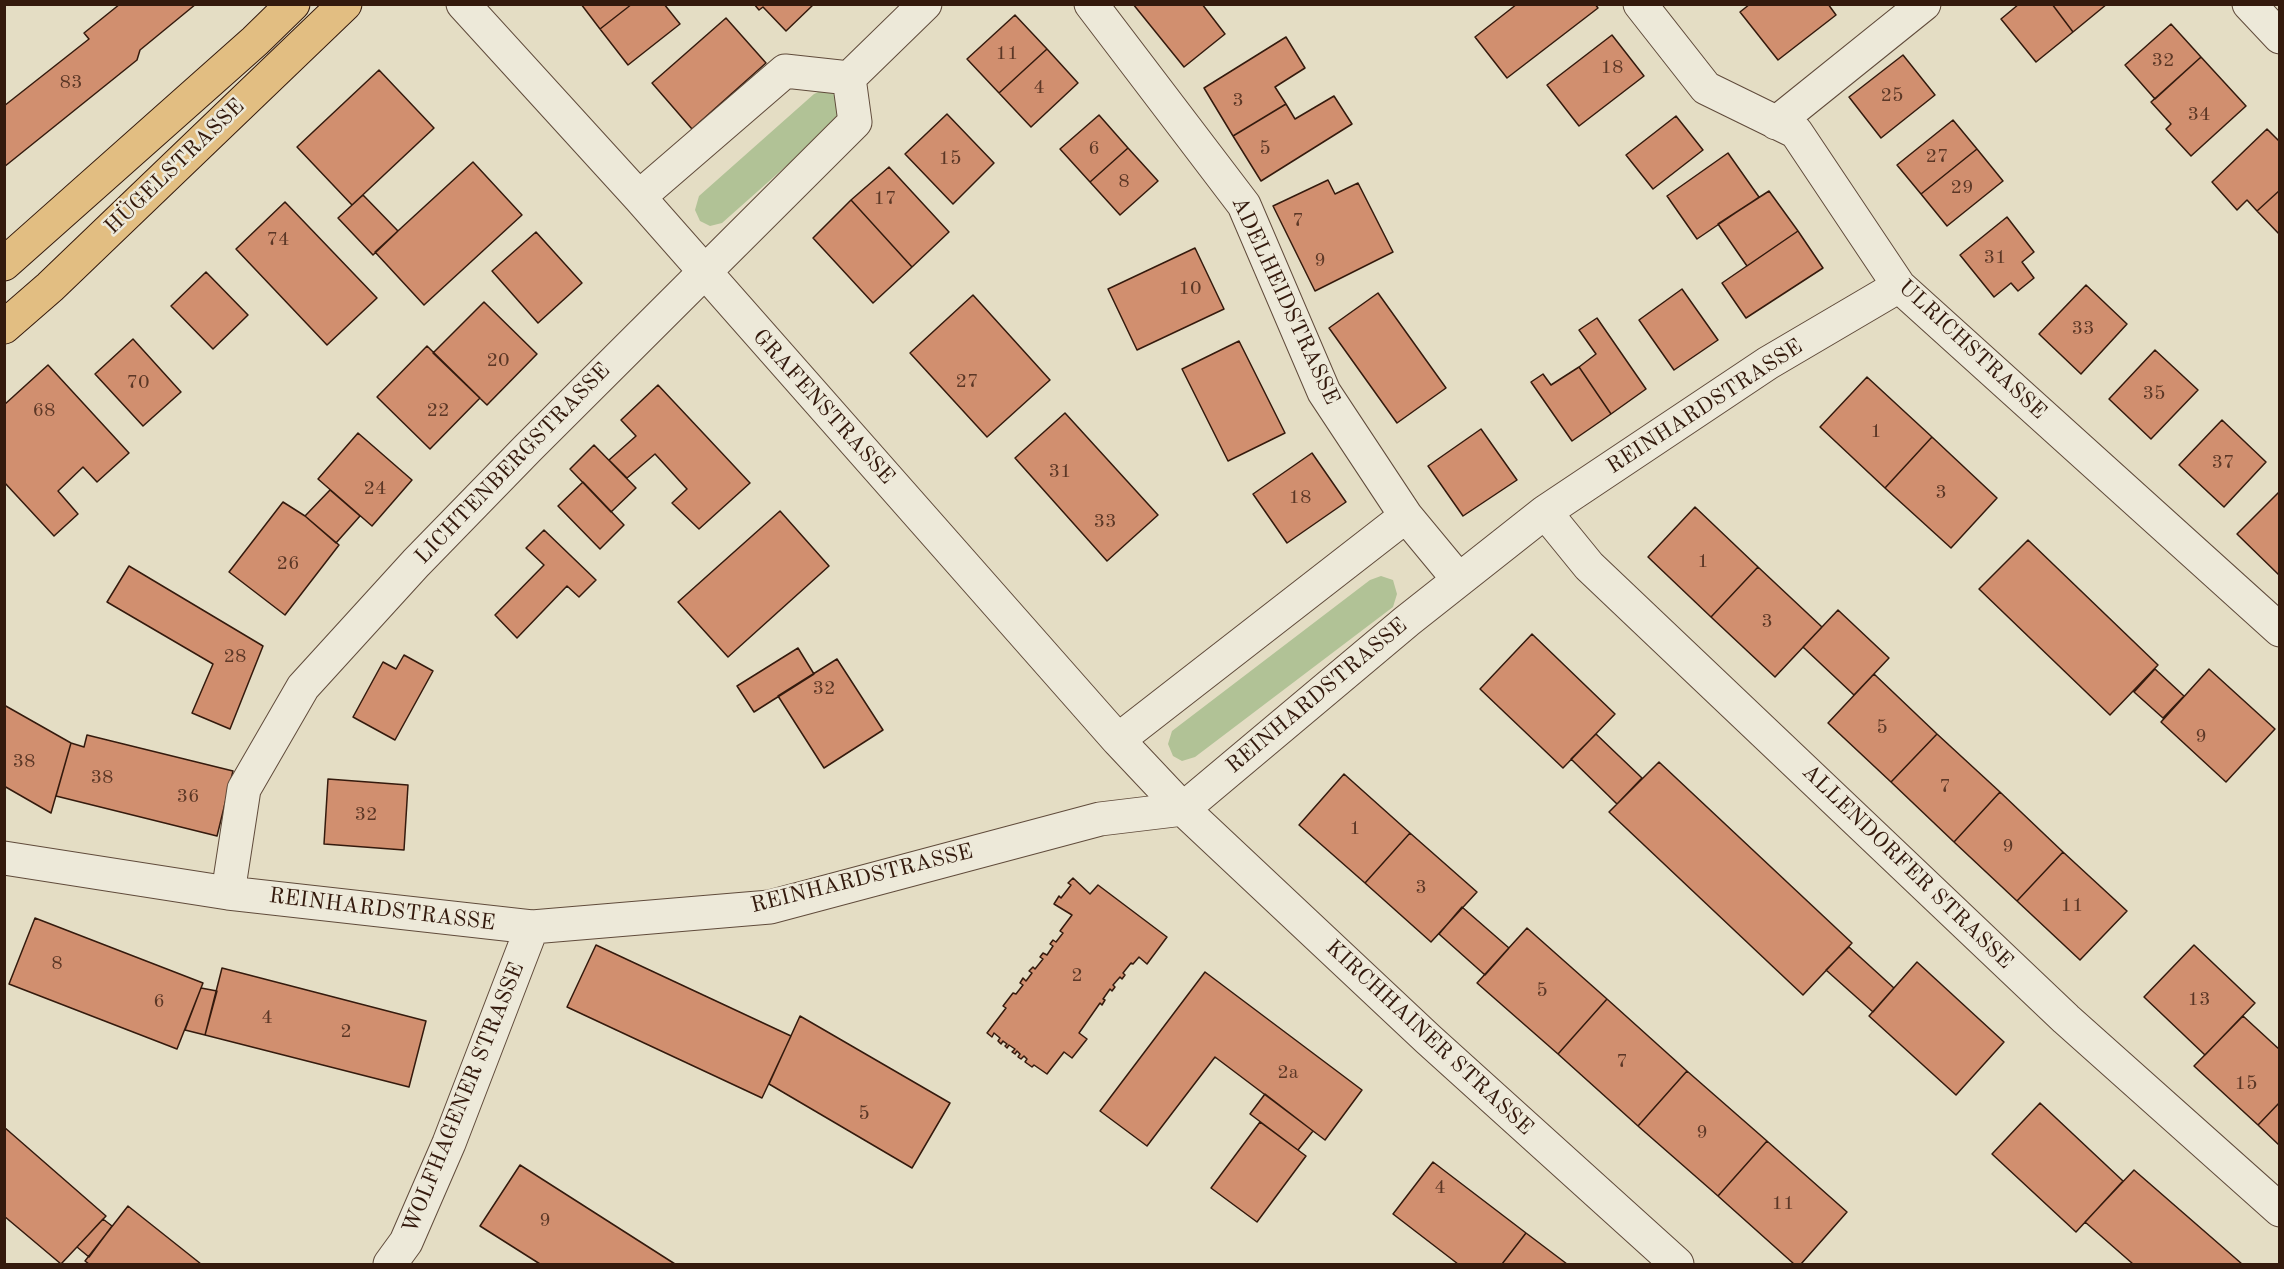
<!DOCTYPE html>
<html>
<head>
<meta charset="utf-8">
<style>
	body { margin:0 }
	#map { position:relative; width:2284px; height:1269px; overflow:hidden; background:#e4ddc4; font-family:"Old Standard TT",serif }
	canvas { display:block }
	.frame { position:absolute; inset:0; border:6px solid #341a0d; pointer-events:none }
</style>
</head>
<body>
<div id="map">
<canvas width="2284" height="1269"></canvas>
<div class="frame"></div>
</div>
<script>
const context = document.querySelector('canvas').getContext('2d');
context.lineJoin = 'round';
function fillPath(path, color) {
  context.fillStyle = color;
  context.fill(path, 'evenodd');
}
function trace(path, color, width, dash) {
  context.strokeStyle = color;
  context.lineWidth = width;
  context.lineCap = dash ? 'butt' : 'round';
  context.setLineDash(dash || []);
  context.stroke(path);
}
function label(font, color, halo, rows, align = 'center') {
  context.font = font + ' "Old Standard TT",serif';
  context.lineWidth = 5;
  context.setLineDash([]);
  context.textBaseline = 'middle';
  context.strokeStyle = halo;
  context.fillStyle = color;
  for (const [text, x, y, turn = 0] of rows) {
    context.save();
    context.translate(x, y);
    context.rotate((+turn || 0) * Math.PI / 180);
    context.textAlign = isNaN(turn) ? turn : align;
    if (halo) context.strokeText(text, 0, 0);
    context.fillText(text, 0, 0);
    context.restore();
  }
}
fillPath(new Path2D(`
	M 825,89 L 837,93 L 841,107 L 838,120 L 722,223 L 710,226 L 700,221 L 695,210 L 699,196 L 814,94 Z
	M 1381,576 L 1393,580 L 1397,594 L 1393,607 L 1195,757 L 1182,761 L 1173,756 L 1168,744 L 1172,731 L 1370,580 Z`), '#b1c296');
const building = new Path2D(`
	M 120,4 L 196,4 L 140,50 L 137,60 L 4,167 L 4,106 L 89,39 L 84,33 Z
	M 581,4 L 632,4 L 600,29 Z
	M 632,4 L 664,4 L 680,24 L 628,65 L 600,29 Z
	M 754,4 L 814,4 L 786,31 L 763,7 L 759,10 Z
	M 1133,4 L 1202,4 L 1225,34 L 1184,67 Z
	M 1517,4 L 1595,4 L 1598,8 L 1507,78 L 1475,37 Z
	M 1750,4 L 1828,4 L 1836,15 L 1778,60 L 1740,12 Z
	M 2019,4 L 2052,4 L 2073,32 L 2036,62 L 2001,19 Z
	M 2052,4 L 2107,4 L 2073,32 Z
	M 1015,15 L 1047,49 L 999,93 L 967,59 Z
	M 726,18 L 766,63 L 692,129 L 652,83 Z
	M 2171,24 L 2201,57 L 2155,99 L 2125,65 Z
	M 1612,35 L 1644,76 L 1579,126 L 1547,85 Z
	M 1286,37 L 1305,68 L 1275,87 L 1286,104 L 1233,136 L 1204,88 Z
	M 1047,49 L 1078,83 L 1031,127 L 999,93 Z
	M 1903,55 L 1935,95 L 1881,138 L 1849,97 Z
	M 2201,57 L 2246,106 L 2191,156 L 2166,129 L 2171,124 L 2151,102 Z
	M 379,70 L 434,128 L 352,205 L 297,147 Z
	M 1334,96 L 1352,124 L 1261,181 L 1233,136 L 1286,104 L 1295,119 Z
	M 947,114 L 994,163 L 953,204 L 905,154 Z
	M 1099,115 L 1128,148 L 1090,182 L 1060,149 Z
	M 1676,116 L 1703,150 L 1653,189 L 1626,155 Z
	M 1953,120 L 1977,149 L 1921,194 L 1897,165 Z
	M 2267,129 L 2280,142 L 2280,190 L 2257,211 L 2247,200 L 2237,210 L 2212,182 Z
	M 1128,148 L 1158,181 L 1120,215 L 1090,182 Z
	M 1977,149 L 2003,181 L 1947,226 L 1921,194 Z
	M 1728,153 L 1759,197 L 1697,239 L 1667,196 Z
	M 473,162 L 522,215 L 424,305 L 375,252 Z
	M 889,167 L 949,232 L 912,267 L 851,200 Z
	M 1328,180 L 1335,194 L 1358,183 L 1393,252 L 1315,291 L 1273,206 Z
	M 2280,190 L 2280,235 L 2257,211 Z
	M 1769,191 L 1798,231 L 1747,266 L 1718,224 Z
	M 363,195 L 398,231 L 373,255 L 338,218 Z
	M 851,200 L 912,267 L 873,303 L 813,238 Z
	M 285,202 L 377,298 L 327,345 L 236,249 Z
	M 2007,217 L 2034,252 L 2022,262 L 2034,278 L 2018,291 L 2011,283 L 1994,297 L 1960,255 Z
	M 1798,231 L 1823,268 L 1746,318 L 1722,283 Z
	M 536,232 L 582,283 L 538,323 L 492,271 Z
	M 1195,248 L 1224,309 L 1137,350 L 1108,289 Z
	M 206,272 L 248,315 L 213,349 L 171,306 Z
	M 2086,285 L 2127,324 L 2081,374 L 2039,334 Z
	M 1682,289 L 1718,340 L 1674,370 L 1639,320 Z
	M 1378,293 L 1446,388 L 1397,423 L 1329,328 Z
	M 973,295 L 1050,380 L 987,437 L 910,353 Z
	M 484,302 L 537,354 L 487,405 L 433,353 Z
	M 1597,318 L 1646,389 L 1611,414 L 1579,367 L 1596,354 L 1579,330 Z
	M 133,339 L 181,392 L 143,426 L 95,374 Z
	M 1239,341 L 1285,433 L 1228,461 L 1182,369 Z
	M 427,346 L 480,398 L 430,449 L 377,397 Z
	M 2155,350 L 2198,390 L 2151,439 L 2109,399 Z
	M 48,365 L 129,453 L 97,482 L 83,467 L 58,491 L 78,514 L 54,536 L 4,482 L 4,405 Z
	M 1579,367 L 1611,414 L 1572,441 L 1531,382 L 1543,374 L 1551,385 Z
	M 1867,377 L 1932,437 L 1885,488 L 1820,427 Z
	M 658,385 L 750,483 L 699,529 L 672,503 L 687,489 L 655,454 L 627,478 L 609,460 L 636,436 L 621,420 Z
	M 1065,413 L 1158,515 L 1107,561 L 1015,458 Z
	M 2222,420 L 2266,462 L 2224,507 L 2179,465 Z
	M 1481,429 L 1517,480 L 1463,516 L 1428,466 Z
	M 358,433 L 412,480 L 372,526 L 318,479 Z
	M 1932,437 L 1997,498 L 1951,548 L 1885,488 Z
	M 594,445 L 636,488 L 611,512 L 570,469 Z
	M 1312,453 L 1346,502 L 1287,543 L 1253,494 Z
	M 583,482 L 624,525 L 600,549 L 558,506 Z
	M 330,490 L 360,516 L 336,543 L 305,516 Z
	M 2280,491 L 2280,576 L 2237,534 Z
	M 283,502 L 305,516 L 339,545 L 285,615 L 229,572 Z
	M 1695,507 L 1758,567 L 1711,617 L 1648,557 Z
	M 780,511 L 829,566 L 728,657 L 678,602 Z
	M 544,530 L 596,580 L 579,597 L 567,586 L 517,638 L 495,615 L 544,565 L 526,548 Z
	M 2028,540 L 2158,665 L 2110,715 L 1979,589 Z
	M 129,566 L 263,646 L 230,729 L 192,713 L 213,664 L 107,602 Z
	M 1758,567 L 1822,627 L 1775,677 L 1711,617 Z
	M 1838,610 L 1889,658 L 1854,695 L 1803,647 Z
	M 1532,634 L 1615,714 L 1563,768 L 1480,689 Z
	M 798,648 L 814,674 L 754,712 L 737,686 Z
	M 404,655 L 433,671 L 395,740 L 353,717 L 383,662 L 396,669 Z
	M 837,659 L 883,730 L 824,768 L 778,696 Z
	M 2155,669 L 2184,696 L 2163,718 L 2134,692 Z
	M 2209,669 L 2275,729 L 2226,782 L 2161,722 Z
	M 1874,674 L 1937,734 L 1891,782 L 1828,723 Z
	M 4,705 L 71,743 L 51,813 L 4,786 Z
	M 1596,734 L 1642,778 L 1617,804 L 1571,759 Z
	M 1937,734 L 2000,792 L 1954,842 L 1891,782 Z
	M 87,735 L 233,771 L 217,836 L 56,796 L 71,743 L 84,747 Z
	M 1659,762 L 1852,943 L 1803,995 L 1609,812 Z
	M 1344,774 L 1410,833 L 1365,883 L 1299,825 Z
	M 328,779 L 408,785 L 404,850 L 324,844 Z
	M 2000,792 L 2063,852 L 2017,901 L 1954,842 Z
	M 1410,833 L 1477,892 L 1431,942 L 1365,883 Z
	M 2063,852 L 2127,911 L 2080,960 L 2017,901 Z
	M 1073,878 L 1090,894 L 1098,885 L 1167,937 L 1147,964 L 1139,957 L 1133,964 L 1131,963 L 1123,973 L 1125,975 L 1122,979 L 1120,977 L 1113,985 L 1115,987 L 1112,991 L 1110,989 L 1103,999 L 1105,1000 L 1102,1005 L 1100,1003 L 1079,1033 L 1087,1039 L 1072,1058 L 1064,1052 L 1047,1074 L 1034,1065 L 1032,1067 L 1025,1062 L 1027,1059 L 1024,1056 L 1021,1059 L 1018,1057 L 1020,1054 L 1017,1051 L 1015,1054 L 1012,1052 L 1015,1049 L 1009,1045 L 1007,1048 L 1005,1046 L 1007,1044 L 1003,1041 L 1001,1044 L 998,1041 L 1000,1038 L 994,1033 L 992,1037 L 987,1033 L 1006,1008 L 1003,1006 L 1013,993 L 1016,994 L 1023,985 L 1020,983 L 1023,978 L 1026,981 L 1032,973 L 1029,971 L 1033,967 L 1035,969 L 1043,959 L 1040,957 L 1043,953 L 1047,955 L 1053,946 L 1050,944 L 1053,940 L 1056,942 L 1063,933 L 1060,931 L 1072,915 L 1054,904 L 1059,896 L 1061,898 L 1071,885 L 1068,883 Z
	M 1462,907 L 1509,948 L 1485,975 L 1439,934 Z
	M 35,918 L 203,983 L 177,1049 L 9,984 Z
	M 1527,928 L 1607,999 L 1558,1054 L 1477,983 Z
	M 596,945 L 791,1036 L 762,1098 L 567,1007 Z
	M 2194,945 L 2255,1003 L 2205,1055 L 2144,997 Z
	M 1849,947 L 1894,988 L 1873,1012 L 1826,970 Z
	M 1917,962 L 2004,1042 L 1956,1095 L 1869,1016 Z
	M 222,968 L 426,1021 L 409,1087 L 205,1035 Z
	M 1205,972 L 1362,1090 L 1325,1140 L 1215,1057 L 1147,1146 L 1100,1111 Z
	M 201,988 L 217,991 L 205,1035 L 185,1030 Z
	M 1607,999 L 1687,1071 L 1638,1126 L 1558,1054 Z
	M 800,1016 L 950,1103 L 912,1168 L 769,1084 Z
	M 2243,1016 L 2280,1050 L 2280,1102 L 2258,1125 L 2194,1066 Z
	M 1687,1071 L 1767,1141 L 1718,1196 L 1638,1126 Z
	M 1265,1094 L 1313,1131 L 1298,1150 L 1250,1114 Z
	M 2280,1102 L 2280,1146 L 2258,1125 Z
	M 2040,1103 L 2123,1181 L 2076,1232 L 1992,1154 Z
	M 1260,1122 L 1306,1156 L 1257,1222 L 1211,1188 Z
	M 4,1127 L 106,1216 L 61,1264 L 4,1216 Z
	M 1767,1141 L 1847,1212 L 1801,1264 L 1794,1264 L 1718,1196 Z
	M 1433,1162 L 1526,1233 L 1502,1264 L 1458,1264 L 1393,1214 Z
	M 520,1165 L 675,1264 L 540,1264 L 480,1226 Z
	M 2134,1170 L 2242,1264 L 2133,1264 L 2085,1222 Z
	M 128,1206 L 201,1264 L 89,1264 L 85,1261 Z
	M 103,1219 L 112,1226 L 89,1257 L 77,1247 Z
	M 1526,1233 L 1567,1264 L 1502,1264 Z`);
fillPath(building, '#d18f6f');
trace(building, '#341a0d', 1.5);
const minor = new Path2D(`
	M 463,4 L 639,197 L 1118,740 L 1183,809 L 1428,1039 L 1677,1264
	M 1091,4 L 1244,205 L 1324,392 L 1406,516
	M 1640,4 L 1706,88 L 1796,132 L 1899,286 L 2280,630
	M 2249,4 L 2280,37
	M 1776,123 L 1924,4
	M 639,197 L 785,71 L 849,78 L 925,4
	M 1545,512 L 1589,566 L 2066,1019 L 2280,1210
	M 1118,740 L 1406,516 L 1459,580
	M 4,858 L 228,893 L 532,927 L 770,907 L 1100,819 L 1183,809 L 1407,621 L 1545,512 L 1768,363 L 1899,286
	M 228,893 L 244,789 L 303,687 L 416,563 L 528,448 L 855,122 L 849,78
	M 390,1264 L 406,1242 L 449,1143 L 532,927`);
const major = new Path2D(`
	M 4,264 L 255,41 L 293,4
	M 4,327 L 50,287 L 345,4`);
trace(minor, '#604b3b', 35);
trace(major, '#341a0d', 35);
trace(minor, '#ede9d9', 33);
trace(major, '#e2be82', 33);
label('20px', '#5b3726', null, [
	["11",1007,54],
	["32",2163,61],
	["18",1612,68],
	["83",71,83],
	["4",1039,88],
	["25",1892,96],
	["3",1238,101],
	["34",2199,115],
	["6",1094,149],
	["5",1265,149],
	["27",1937,157],
	["15",950,159],
	["8",1124,182],
	["29",1962,188],
	["17",885,199],
	["7",1298,221],
	["74",278,240],
	["31",1995,258],
	["9",1320,261],
	["10",1190,289],
	["33",2083,329],
	["20",498,361],
	["27",967,382],
	["70",138,383],
	["35",2154,394],
	["68",44,411],
	["22",438,411],
	["1",1876,432],
	["37",2223,463],
	["31",1060,472],
	["24",375,489],
	["3",1941,493],
	["18",1300,498],
	["33",1105,522],
	["1",1703,562],
	["26",288,564],
	["3",1767,622],
	["28",235,657],
	["32",824,689],
	["5",1882,728],
	["9",2201,737],
	["38",24,762],
	["38",102,778],
	["7",1945,787],
	["36",188,797],
	["32",366,815],
	["1",1355,829],
	["9",2008,847],
	["3",1421,888],
	["11",2072,906],
	["8",57,964],
	["2",1077,976],
	["5",1542,991],
	["13",2199,1000],
	["6",159,1002],
	["4",267,1018],
	["2",346,1032],
	["7",1622,1062],
	["2a",1288,1073],
	["15",2246,1084],
	["5",864,1114],
	["9",1702,1133],
	["4",1440,1188],
	["11",1783,1204],
	["9",545,1221]
]);
label('22px', '#341a0d', '#ede9d9', [
	["HÜGELSTRASSE",175,167,-44],
	["ADELHEIDSTRASSE",1285,301,65],
	["ULRICHSTRASSE",1972,350,43],
	["GRAFENSTRASSE",823,407,48],
	["REINHARDSTRASSE",1705,407,-33],
	["LICHTENBERGSTRASSE",513,464,-46],
	["REINHARDSTRASSE",1317,696,-40],
	["ALLENDORFER STRASSE",1907,867,44],
	["REINHARDSTRASSE",862,879,-14],
	["REINHARDSTRASSE",382,910,7],
	["KIRCHHAINER STRASSE",1429,1038,43],
	["WOLFHAGENER STRASSE",464,1098,-68]
]);
</script>
</body>
</html>
